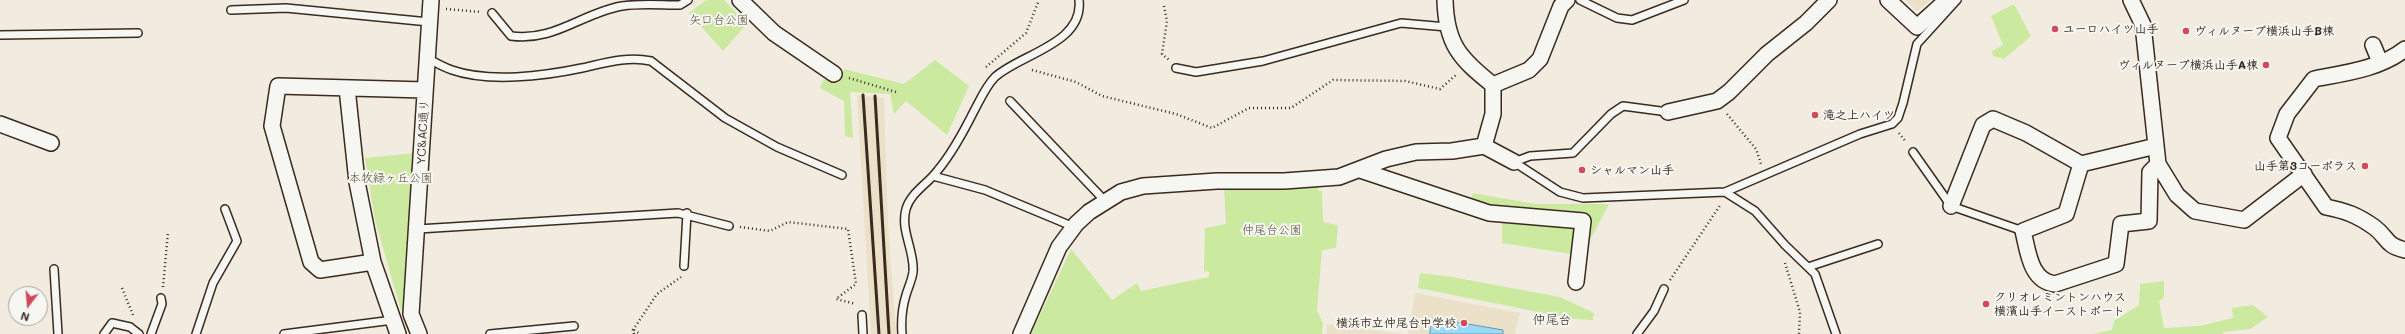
<!DOCTYPE html>
<html>
<head>
<meta charset="utf-8">
<style>
	body { margin:0 }
	#map { position:relative; width:2405px; height:334px; overflow:hidden; background:#f1ecdf; font-family:Mali,sans-serif }
	canvas { display:block }
	.north { position:absolute; left:8px; top:286px; width:40px; height:40px; box-sizing:border-box; background:#f6f6f2; border:1px solid #aba49d; border-radius:50%; rotate:196deg; font-size:11px; font-weight:700; line-height:16px; text-align:center; color:#3b2a1e }
	.north::after { content:''; display:block; margin:auto; width:14px; height:18px; background:#d1495b; clip-path:polygon(50% 0,100% 100%,50% 72%,0 100%) }
</style>
</head>
<body>
<div id="map">
<canvas width="2405" height="334"></canvas>
<div class="north">N</div>
</div>
<script>
const context = document.querySelector('canvas').getContext('2d');
context.lineJoin = 'round';
function fillPath(path, color) {
  context.fillStyle = color;
  context.fill(path, 'evenodd');
}
function trace(path, color, width, dash) {
  context.strokeStyle = color;
  context.lineWidth = width;
  context.lineCap = dash ? 'butt' : 'round';
  context.setLineDash(dash || []);
  context.stroke(path);
}
function label(font, color, halo, rows, align = 'center') {
  context.font = font + ' Mali,"Klee One",sans-serif';
  context.lineWidth = 4;
  context.setLineDash([]);
  context.textBaseline = 'middle';
  context.strokeStyle = halo;
  context.fillStyle = color;
  for (const [text, x, y, turn = 0] of rows) {
    context.save();
    context.translate(x, y);
    context.rotate((+turn || 0) * Math.PI / 180);
    context.textAlign = isNaN(turn) ? turn : align;
    if (halo) context.strokeText(text, 0, 0);
    context.fillText(text, 0, 0);
    context.restore();
  }
}
fillPath(new Path2D(`
	M 1905,0 L 1931,0 L 1917,11 Z
	M 857,95 L 884,98 L 888,223 L 896,334 L 871,334 Z
	M 1415,293 L 1520,313 L 1515,334 L 1408,334 Z
	M 1327,324 L 1405,334 L 1326,334 Z`), '#ebe0c8');
fillPath(new Path2D(`
	M 706,0 L 724,0 L 747,24 L 723,51 L 689,13 Z
	M 2014,4 L 2031,36 L 2004,59 L 1993,56 L 1992,51 L 2003,45 L 1991,16 Z
	M 935,60 L 969,86 L 947,135 L 906,101 L 894,114 L 890,94 L 850,92 L 853,138 L 845,136 L 844,101 L 820,88 L 824,79 L 836,83 L 844,69 L 904,84 Z
	M 416,153 L 409,327 L 406,328 L 375,220 L 365,158 Z
	M 1224,187 L 1318,187 L 1318,191 L 1322,191 L 1323,222 L 1338,225 L 1336,248 L 1322,250 L 1317,311 L 1323,323 L 1322,334 L 1031,334 L 1071,249 L 1112,300 L 1137,283 L 1141,291 L 1209,277 L 1209,272 L 1204,271 L 1205,228 L 1226,224 Z
	M 1473,193 L 1535,204 L 1609,204 L 1590,240 L 1584,267 L 1571,265 L 1571,254 L 1502,243 L 1502,208 L 1471,199 Z
	M 1420,273 L 1452,277 L 1560,297 L 1594,313 L 1593,320 L 1574,319 L 1418,288 Z
	M 2164,281 L 2164,298 L 2159,301 L 2164,328 L 2200,326 L 2233,318 L 2232,308 L 2253,305 L 2268,317 L 2250,329 L 2223,332 L 2223,334 L 2092,334 L 2112,330 L 2114,321 L 2139,305 L 2140,284 Z`), '#cce9a0');
const water = new Path2D(`
	M 1433,318 L 1503,330 L 1503,334 L 1430,334 Z`);
fillPath(water, '#97daf9');
trace(water, '#7294a1', 1);
const lane = new Path2D(`
	M 1580,0 L 1617,18 L 1632,20 L 1684,0
	M 231,10 L 286,8 L 429,22
	M 492,13 L 511,36 C 554,42 582,13 622,6 C 640,3 661,5 680,5 L 688,0
	M 0,35 L 138,33
	M 427,58 C 435,62 443,67 452,70 C 489,83 544,76 582,68 C 605,63 627,56 651,61 L 725,118 L 777,147 L 842,175
	M 1176,68 L 1196,72 L 1263,61 L 1401,23 L 1447,27
	M 1010,101 L 1105,201
	M 1913,152 L 1951,206 L 2023,231
	M 1514,162 L 1560,192 L 1583,198 L 1725,192 L 1860,134 L 1892,124 L 1898,118 L 1903,103 L 1917,44 L 1957,0
	M 1514,162 L 1530,156 L 1573,153 L 1611,114 L 1623,106 L 1668,112
	M 933,176 L 985,190 L 1074,227
	M 1725,192 L 1755,211 L 1785,245 L 1815,274 L 1836,334
	M 418,229 L 678,213 L 729,226
	M 684,266 L 687,213
	M 1808,267 L 1878,244
	M 54,269 L 58,334
	M 862,315 L 863,334
	M 104,334 L 112,323 L 130,327 L 139,334
	M 151,334 L 162,304 L 161,298
	M 196,334 L 213,283 L 237,241 L 225,209
	M 284,334 L 393,320
	M 490,334 L 574,326
	M 902,334 C 901,321 902,308 906,295 C 908,288 912,280 913,272 C 915,251 900,231 906,209 C 911,192 928,184 938,170 C 953,152 964,131 974,111 C 980,100 986,86 995,77 C 1020,54 1084,44 1079,0
	M 1637,334 L 1654,311 L 1664,289`);
const street = new Path2D(`
	M 740,0 L 774,33 L 834,74
	M 1445,0 C 1446,44 1460,59 1493,85
	M 1888,0 L 1917,27 L 1947,0
	M 2131,0 L 2143,25 L 2158,164 L 2177,195 L 2195,211 L 2244,220 L 2304,174
	M 2373,45 L 2380,62
	M 2405,49 C 2380,69 2345,73 2314,79 L 2287,114 L 2278,138 L 2326,207 C 2346,211 2357,215 2374,227 C 2389,238 2384,245 2405,250
	M 1493,85 L 1529,70 L 1540,59 L 1561,6 L 1567,0
	M 347,88 L 357,182 L 373,262 L 398,334
	M 1668,112 L 1717,101 L 1729,92 L 1767,54 L 1806,23 L 1829,0
	M 0,124 L 51,143
	M 1484,146 L 1514,162
	M 2081,164 L 2066,214 L 2023,231 C 2028,251 2030,281 2055,284 L 2116,264 L 2121,224 L 2149,221 L 2150,172 L 2158,164
	M 1360,170 L 1489,213 L 1583,221 L 1576,282
	M 1951,206 L 1983,125 L 1993,119 L 2026,133 L 2081,164 L 2156,146
	M 373,262 L 320,270 L 311,262 L 272,126 L 278,86 L 425,90
	M 419,334 L 411,314 L 431,0
	M 1021,334 L 1059,247 L 1076,224 L 1089,212 L 1121,192 L 1143,186 L 1217,181 L 1284,181 L 1339,177 L 1386,159 L 1416,152 L 1452,151 L 1484,146 L 1493,114 L 1493,85`);
trace(lane, '#3b2a1e', 10);
trace(street, '#3b2a1e', 18);
trace(new Path2D(`
	M 1164,6 L 1167,21 L 1162,54 L 1169,60
	M 446,9 L 481,12
	M 986,67 L 1026,33 L 1039,0
	M 1032,70 L 1076,82 L 1102,96 L 1176,114 L 1212,128 L 1249,108 L 1291,108 L 1333,80 L 1405,81 L 1440,89 L 1457,74
	M 849,78 L 896,92
	M 1727,114 L 1756,149 L 1761,164
	M 1899,133 L 1906,142
	M 740,227 L 770,231 L 788,222 L 848,229 L 856,284 L 836,299 L 856,304
	M 1785,263 L 1800,312 L 1799,334
	M 1670,280 L 1721,204
	M 163,287 L 168,232
	M 122,288 L 133,315
	M 634,330 L 640,334
	M 634,334 L 633,330 L 657,294 L 681,277`), '#3b2a1e', 2.5, [1, 3]);
trace(lane, '#f6f6f2', 7);
trace(street, '#f6f6f2', 15);
trace(new Path2D(`
	M 863,95 L 879,334
	M 875,96 L 889,334`), '#3b2a1e', 3);
for (const [x, y, r, color] of [
	[2055,29,4,"#d1495b"],
	[2186,31,4,"#d1495b"],
	[2266,65,4,"#d1495b"],
	[1815,115,4,"#d1495b"],
	[2365,166,4,"#d1495b"],
	[1582,170,4,"#d1495b"],
	[1986,304,4,"#d1495b"],
	[1464,323,4,"#d1495b"]
]) {
  const dot = new Path2D();
  dot.arc(x, y, r, 0, 2 * Math.PI);
  context.fillStyle = color;
  context.fill(dot);
  trace(dot, '#f6f6f2', 1.5);
}
label('12px', '#585038', '#f6f6f2', [
	["矢口台公園",719,20],
	["本牧緑ヶ丘公園",391,178],
	["仲尾台公園",1272,230]
]);
label('bold 12px', '#3b2a1e', '#f6f6f2', [
	["ユーロハイツ山手",2063,29],
	["ヴィルヌーブ横浜山手B棟",2194,31],
	["ヴィルヌーブ横浜山手A棟",2258,65,"right"],
	["滝之上ハイツ",1823,115],
	["山手第3コーポラス",2357,166,"right"],
	["シャルマン山手",1590,170],
	["クリオレミントンハウス",1994,297],
	["横濱山手イーストポート",1994,311],
	["横浜市立仲尾台中学校",1456,323,"right"]
], 'left');
label('12px', '#3b2a1e', '#f6f6f2', [
	["YC&AC通り",423,132,-87]
]);
label('13px', '#3b2a1e', '#f6f6f2', [
	["仲尾台",1552,320]
]);
</script>
</body>
</html>
